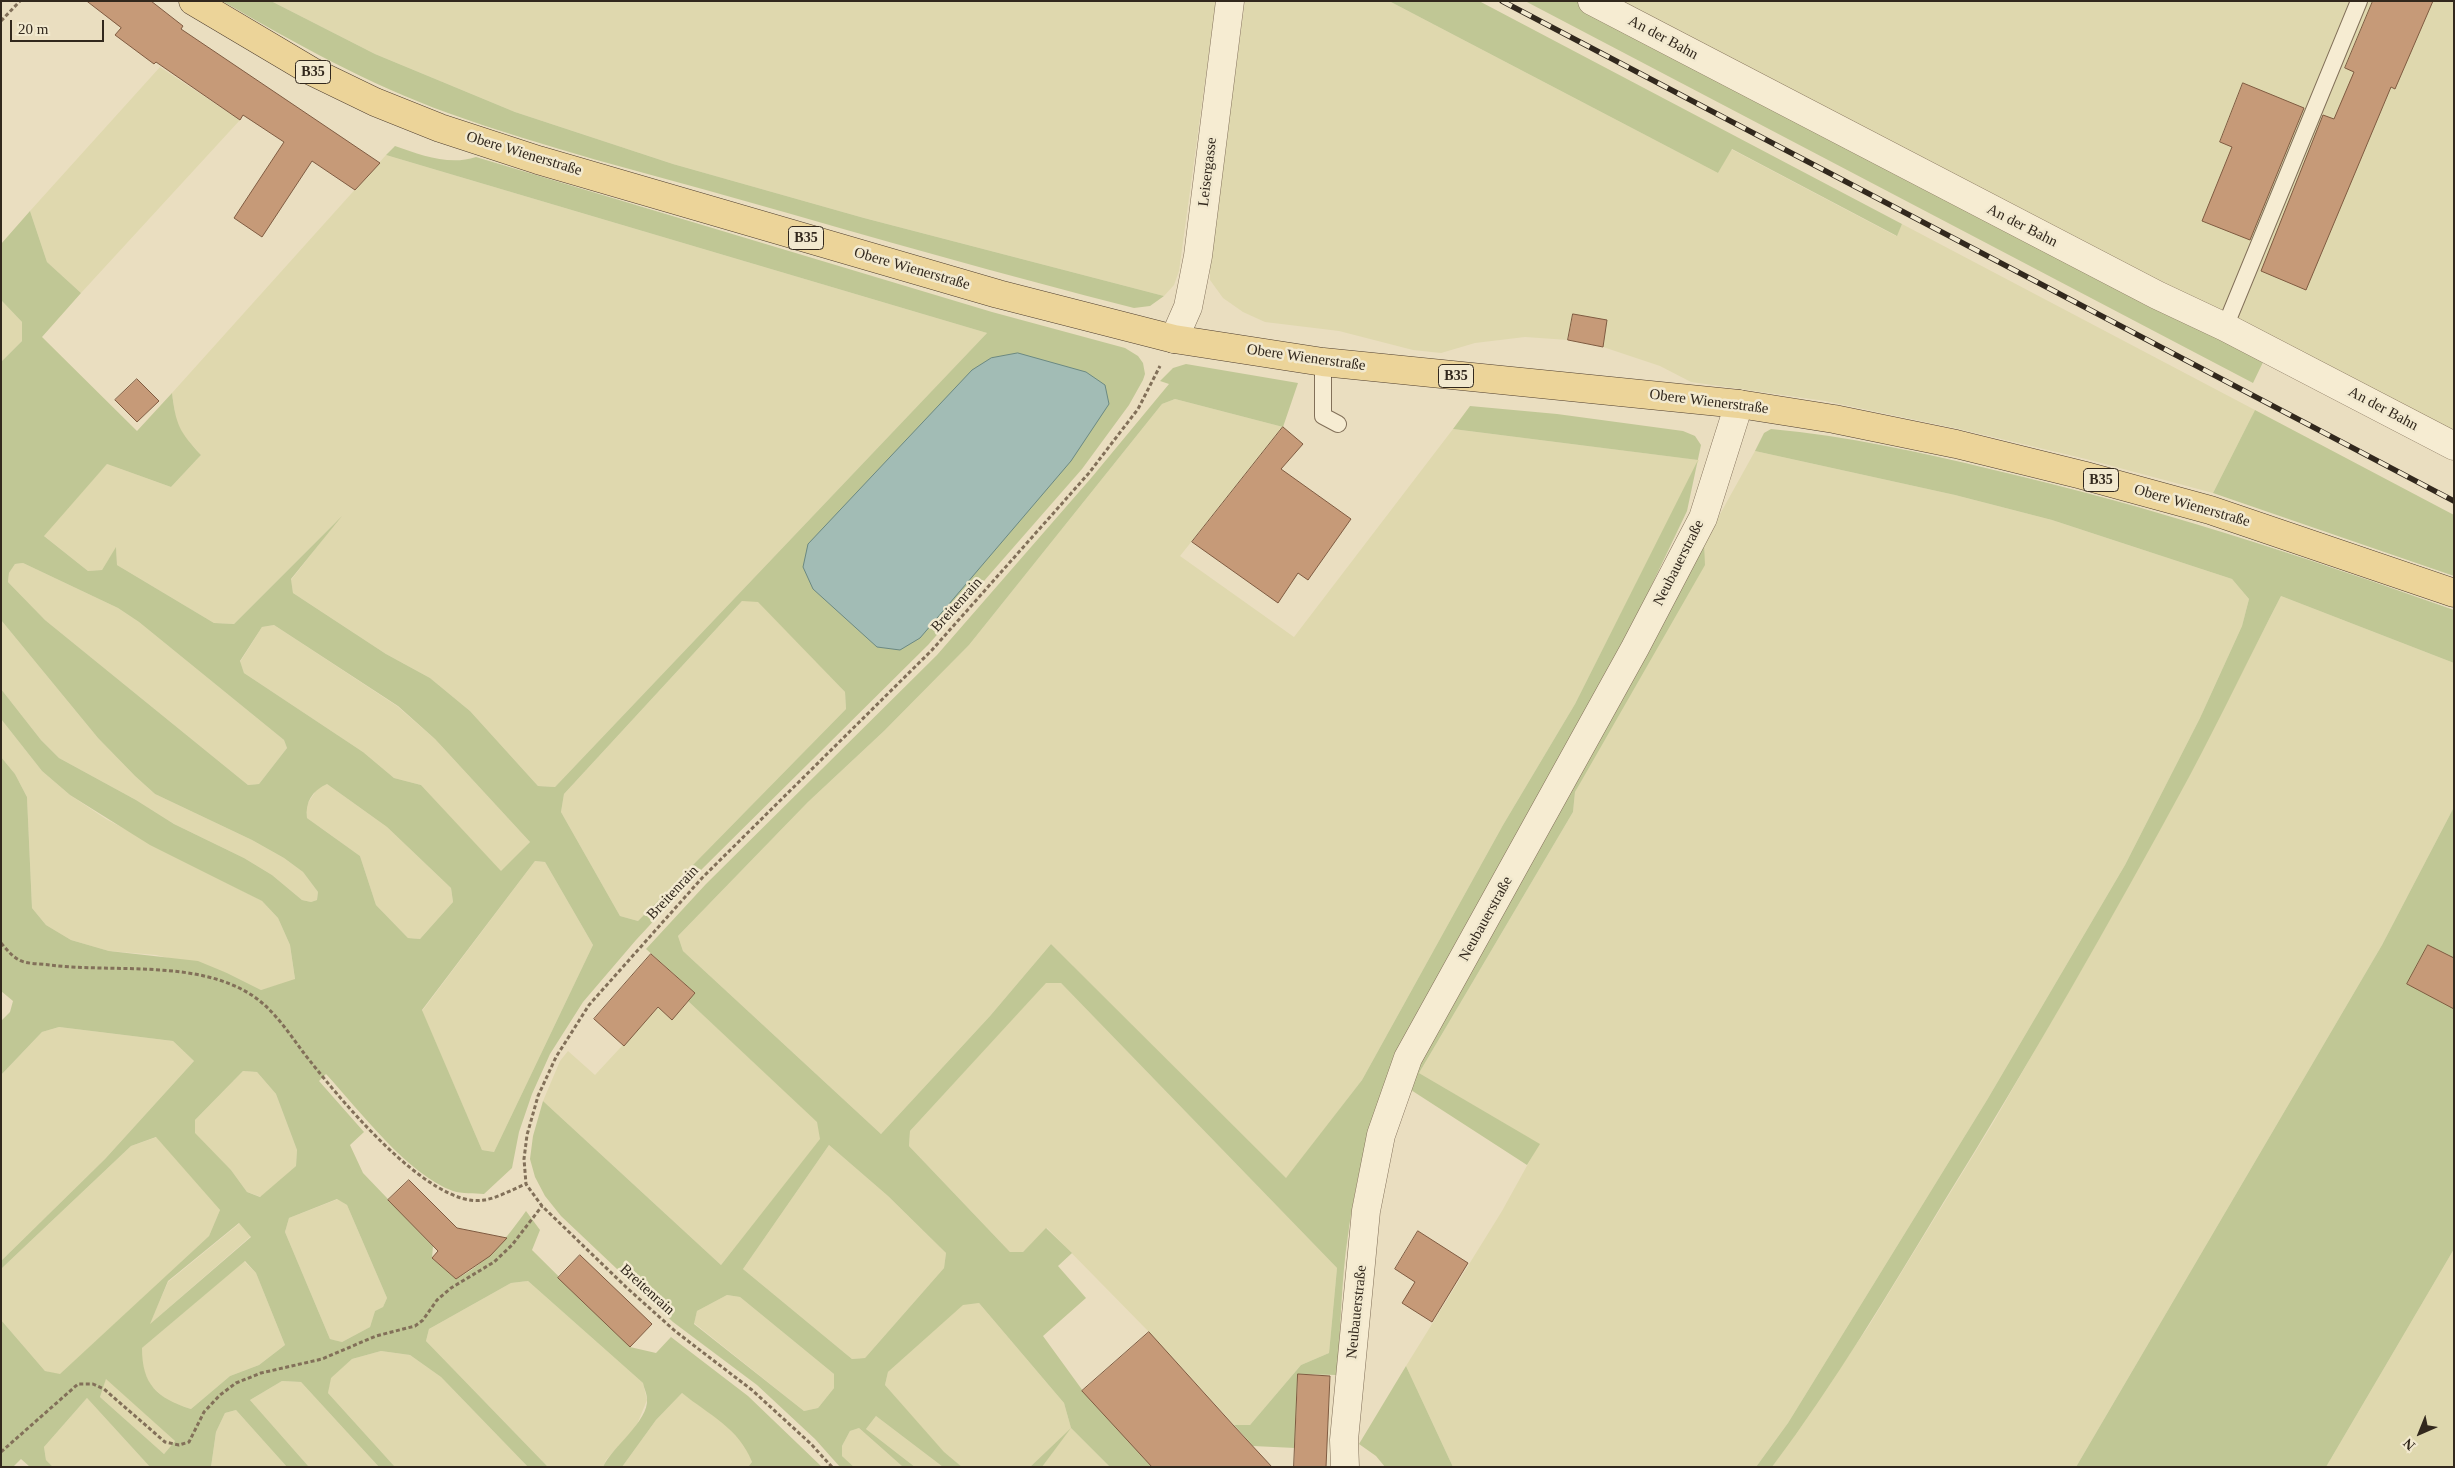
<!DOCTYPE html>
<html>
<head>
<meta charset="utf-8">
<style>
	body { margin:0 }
	#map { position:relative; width:2455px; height:1468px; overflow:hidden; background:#eadec0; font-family:"Times New Roman",serif }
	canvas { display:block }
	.frame { position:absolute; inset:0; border:2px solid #32281d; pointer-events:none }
	.north { position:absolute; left:2395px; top:1408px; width:50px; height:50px; -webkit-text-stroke:4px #f2e9cf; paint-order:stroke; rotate:224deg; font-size:14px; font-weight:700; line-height:20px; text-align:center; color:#32281d }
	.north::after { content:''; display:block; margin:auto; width:18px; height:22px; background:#32281d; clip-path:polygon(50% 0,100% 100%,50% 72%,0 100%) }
	.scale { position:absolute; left:10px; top:20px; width:94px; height:22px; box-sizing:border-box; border:2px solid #32281d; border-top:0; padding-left:6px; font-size:15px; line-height:18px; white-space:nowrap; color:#32281d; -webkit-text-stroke:4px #f2e9cf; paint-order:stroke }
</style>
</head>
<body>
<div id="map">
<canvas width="2455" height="1468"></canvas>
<div class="frame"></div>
<div class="north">N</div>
<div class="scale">20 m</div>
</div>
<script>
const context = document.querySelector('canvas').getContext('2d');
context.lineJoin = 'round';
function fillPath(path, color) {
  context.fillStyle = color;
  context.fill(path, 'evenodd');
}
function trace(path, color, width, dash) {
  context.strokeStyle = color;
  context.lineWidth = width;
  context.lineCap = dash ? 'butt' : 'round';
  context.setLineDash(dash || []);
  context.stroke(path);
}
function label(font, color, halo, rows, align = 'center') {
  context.font = font + ' "Times New Roman",serif';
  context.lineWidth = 5;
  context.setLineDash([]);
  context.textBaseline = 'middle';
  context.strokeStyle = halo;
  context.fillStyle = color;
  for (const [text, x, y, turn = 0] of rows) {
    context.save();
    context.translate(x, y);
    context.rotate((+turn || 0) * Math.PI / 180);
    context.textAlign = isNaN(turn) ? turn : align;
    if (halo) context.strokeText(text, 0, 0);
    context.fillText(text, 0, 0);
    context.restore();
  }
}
fillPath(new Path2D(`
	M 271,1 L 1216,1 L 1179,271 L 1174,285 L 1164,296 L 864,218 L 673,164 L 515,112 L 375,54 Z
	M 1245,1 L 1389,1 L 1718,173 L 1731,149 L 1896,236 L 1902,224 L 2255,410 L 2213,493 L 2086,459 L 1959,429 L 1825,401 L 1691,382 L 1660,366 L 1603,347 L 1568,340 L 1525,337 L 1475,343 L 1441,353 L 1413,350 L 1339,331 L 1265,322 L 1243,312 L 1223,298 L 1210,280 L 1210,257 Z
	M 1607,1 L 2454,1 L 2454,435 Z
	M 160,67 L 240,120 L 81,293 L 47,262 L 30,211 Z
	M 386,155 L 987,333 L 555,787 L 538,786 L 470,711 L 430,678 L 386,654 L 293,593 L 291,580 L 337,521 L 234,624 L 214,623 L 117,565 L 116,548 L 102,570 L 88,571 L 43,535 L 107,464 L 171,487 L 201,455 L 184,436 L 176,421 L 172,393 Z
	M 1,300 L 22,322 L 22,341 L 1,362 Z
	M 1175,399 L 1283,427 L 1180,556 L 1294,637 L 1453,429 L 1699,460 L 1575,704 L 1503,825 L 1362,1080 L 1286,1179 L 1051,944 L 990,1016 L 881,1134 L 683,951 L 678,936 L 808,802 L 884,731 L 969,645 L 1162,404 Z
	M 1755,451 L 1955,495 L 2052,520 L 2232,579 L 2249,599 L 2242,626 L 2200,718 L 2125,865 L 1987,1100 L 1788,1423 L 1756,1467 L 1453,1467 L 1406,1366 L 1502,1211 L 1539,1144 L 1419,1073 L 1573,812 L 1575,792 L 1704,543 Z
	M 23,563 L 118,608 L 139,622 L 284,740 L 287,748 L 259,784 L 248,785 L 45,620 L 8,582 L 9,573 L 15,564 Z
	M 2281,596 L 2454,663 L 2454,807 L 2382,945 L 2076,1467 L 1772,1467 L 1868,1327 L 1993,1123 L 2103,932 L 2189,776 Z
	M 742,601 L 758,601 L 845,692 L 846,709 L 638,921 L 620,916 L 561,812 L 564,794 Z
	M 1,620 L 98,738 L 135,776 L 155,794 L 252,840 L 284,858 L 303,872 L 318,892 L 317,900 L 311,902 L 302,900 L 272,875 L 244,858 L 174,824 L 136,800 L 59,758 L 41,740 L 1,689 Z
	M 274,625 L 397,706 L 435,739 L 530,842 L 501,872 L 421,785 L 394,778 L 363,752 L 244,673 L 240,662 L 262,627 Z
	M 1,719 L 42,771 L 70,795 L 106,819 L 262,901 L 278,918 L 290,945 L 295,980 L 261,990 L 227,973 L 156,955 L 109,951 L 71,940 L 46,925 L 32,908 L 27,797 L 15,774 L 1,757 Z
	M 327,784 L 387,827 L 451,888 L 453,902 L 420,939 L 408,938 L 376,905 L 360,856 L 307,818 L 306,806 L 317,789 Z
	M 535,861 L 545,862 L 593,945 L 494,1152 L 482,1150 L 422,1011 Z
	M 1046,982 L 1061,983 L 1337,1268 L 1329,1353 L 1301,1365 L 1250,1425 L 1234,1425 L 1149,1332 L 1047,1228 L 1023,1252 L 1010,1252 L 909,1146 L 910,1131 Z
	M 688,1001 L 817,1121 L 821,1139 L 721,1265 L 543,1101 L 560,1061 L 568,1051 L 595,1075 L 658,1007 L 672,1019 Z
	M 59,1027 L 173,1041 L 194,1061 L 105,1159 L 1,1261 L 1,1075 L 42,1032 Z
	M 243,1071 L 257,1072 L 276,1094 L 297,1150 L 296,1166 L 261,1197 L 247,1192 L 231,1170 L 194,1133 L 195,1120 Z
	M 157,1137 L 220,1210 L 209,1236 L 60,1375 L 45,1371 L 1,1320 L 1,1269 L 131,1146 Z
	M 829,1145 L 888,1196 L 946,1253 L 944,1268 L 865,1358 L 852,1359 L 743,1269 Z
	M 338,1199 L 347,1205 L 387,1298 L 383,1307 L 375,1311 L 370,1327 L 342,1342 L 330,1339 L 285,1232 L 289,1218 Z
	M 240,1223 L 251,1236 L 149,1325 L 168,1282 Z
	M 2454,1249 L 2454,1467 L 2326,1467 Z
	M 244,1261 L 256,1273 L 285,1345 L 259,1365 L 230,1376 L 191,1409 L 169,1402 L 150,1385 L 142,1366 L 142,1348 Z
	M 528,1281 L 643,1383 L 647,1400 L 636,1427 L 606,1460 L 603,1467 L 548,1467 L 426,1341 L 429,1329 L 511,1283 Z
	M 727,1295 L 740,1297 L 834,1374 L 834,1388 L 818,1408 L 804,1411 L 694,1323 L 697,1311 Z
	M 979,1303 L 1064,1403 L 1071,1428 L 1110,1467 L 1042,1467 L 1068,1431 L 1030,1467 L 962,1467 L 944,1453 L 885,1385 L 888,1372 L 963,1304 Z
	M 381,1351 L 410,1355 L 441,1377 L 528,1467 L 395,1467 L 328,1393 L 330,1378 L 352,1359 Z
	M 106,1378 L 175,1441 L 164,1454 L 100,1397 Z
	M 282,1381 L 301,1382 L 379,1467 L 309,1467 L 250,1400 Z
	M 682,1393 L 728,1426 L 746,1446 L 752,1462 L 748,1467 L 622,1467 L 656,1420 Z
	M 87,1398 L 150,1467 L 53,1467 L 46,1460 L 44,1447 Z
	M 236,1410 L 287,1467 L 211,1467 L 216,1432 L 225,1413 Z
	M 876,1416 L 943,1467 L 915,1467 L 866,1429 Z
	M 859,1428 L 903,1467 L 854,1467 L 842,1456 L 842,1446 L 850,1431 Z`), '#dfd8ae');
fillPath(new Path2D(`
	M 222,1 L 271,1 L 375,54 L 515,112 L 673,164 L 864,218 L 1164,296 L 1150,306 L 1134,308 C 1004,275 875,238 745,201 C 646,173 545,148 448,113 C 368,84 295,43 222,1 Z
	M 1389,1 L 1479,1 L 1902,224 L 1897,236 L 1732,149 L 1718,173 Z
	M 1525,1 L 1581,1 L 2266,356 L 2253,383 Z
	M 395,146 C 421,155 449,166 476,157 L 992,312 L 1125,348 L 1138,356 L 1143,363 L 1145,374 L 1143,380 L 1129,405 L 1082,469 L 928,645 L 697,874 L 636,940 L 583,1002 L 550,1054 L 532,1094 L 519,1132 L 512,1168 L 484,1194 C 474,1193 462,1194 453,1191 C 408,1175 359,1110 326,1074 L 319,1081 L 364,1132 L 350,1145 L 363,1173 L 433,1246 L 432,1258 L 456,1279 C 487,1263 506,1239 526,1211 L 540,1230 L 532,1250 L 630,1347 L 656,1353 L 671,1337 L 748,1396 L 822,1467 L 748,1467 L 752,1462 C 739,1428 709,1415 682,1393 L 656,1420 L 622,1467 L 603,1467 C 612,1447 649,1421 647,1399 C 647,1394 644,1388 643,1383 L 528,1281 L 511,1283 L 429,1329 L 426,1341 L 548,1467 L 528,1467 L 441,1377 L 410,1355 L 381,1351 L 352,1359 L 331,1378 L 328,1393 L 395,1467 L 379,1467 L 301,1382 L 282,1381 L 250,1400 L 309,1467 L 287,1467 L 236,1410 L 225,1413 L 216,1432 L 211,1467 L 150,1467 L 87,1398 L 44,1447 L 46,1460 L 53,1467 L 30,1467 L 21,1459 L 13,1467 L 1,1467 L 1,1320 L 45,1371 L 60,1374 L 209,1236 L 220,1210 L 156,1137 L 131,1146 L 1,1269 L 1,1261 L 105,1159 L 194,1061 L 173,1041 L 59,1027 L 42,1032 L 1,1075 L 1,1021 L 10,1012 L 13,1001 L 1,991 L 1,757 L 15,774 L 27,797 L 32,908 L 46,925 L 71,940 L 109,951 L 198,961 L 227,973 L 261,990 L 295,979 L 290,945 L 278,918 L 262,901 L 150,845 L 70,795 L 42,771 L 1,719 L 1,689 L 41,740 L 59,758 L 136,800 L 174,824 L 244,858 L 272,875 L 302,900 L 311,902 L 317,900 L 318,892 L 303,872 L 284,858 L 252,840 L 155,794 L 135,776 L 98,738 L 1,620 L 1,362 L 22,341 L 22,322 L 1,300 L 1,244 L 30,211 L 47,262 L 81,293 L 42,337 L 137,431 L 172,393 C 176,425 179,431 201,455 L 171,487 L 107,464 L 44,536 L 88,571 L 102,570 L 116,547 L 117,565 L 214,623 L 234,624 L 342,516 L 291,579 L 293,593 L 386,654 L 430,678 L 470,711 L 538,786 L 555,787 L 987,333 L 386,155 ZM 23,563 L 118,608 L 139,622 L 284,740 L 287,748 L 259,784 L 248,785 L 45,620 L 8,582 L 9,573 L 15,564 ZM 742,601 L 758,602 L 845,692 L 846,709 L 638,921 L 620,916 L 561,812 L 564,794 ZM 274,625 L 398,706 L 435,739 L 530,842 L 501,871 L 421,785 L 394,778 L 363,752 L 244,673 L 240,661 L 262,627 ZM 327,784 L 387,827 L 451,888 L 453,902 L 420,939 L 408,938 L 376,905 L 360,856 L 307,818 C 305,802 312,791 327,784 ZM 535,861 L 545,862 L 593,945 L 494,1152 L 482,1150 L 422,1010 ZM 243,1071 L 257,1072 L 276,1094 L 297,1150 L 296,1166 L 260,1197 L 247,1192 L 231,1170 L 195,1133 L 195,1120 ZM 337,1199 L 347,1205 L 387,1298 L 383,1307 L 375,1311 L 370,1327 L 342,1342 L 330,1339 L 285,1232 L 289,1218 ZM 239,1223 L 251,1237 L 150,1324 L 168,1281 ZM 245,1261 L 256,1273 L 285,1345 L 259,1365 L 230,1376 L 191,1409 C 157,1398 142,1385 142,1348 ZM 106,1379 L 175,1441 L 164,1454 L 100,1397 Z
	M 1186,364 L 1298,383 L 1283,427 L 1175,399 L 1162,404 L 969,645 L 884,731 L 808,802 L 678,936 L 683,951 L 881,1134 L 990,1016 L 1051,944 L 1286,1178 L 1362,1080 L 1503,825 L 1575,704 L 1698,460 L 1453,429 L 1470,406 L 1557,414 L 1683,431 L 1695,436 L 1701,445 L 1687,511 L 1624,643 L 1407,1031 C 1377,1096 1358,1164 1348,1235 C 1341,1281 1341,1329 1337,1375 L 1298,1374 L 1295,1448 L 1253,1446 L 1234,1425 L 1250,1425 L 1301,1365 L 1329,1353 L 1337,1268 L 1061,983 L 1046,983 L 910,1131 L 909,1146 L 1010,1252 L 1023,1252 L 1046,1228 L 1072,1253 L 1058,1266 L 1086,1298 L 1043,1336 L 1083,1391 L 1152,1467 L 1110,1467 L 1071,1428 L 1042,1467 L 1030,1467 L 1071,1428 L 1064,1403 L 979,1303 L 963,1305 L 888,1372 L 885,1385 L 944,1452 L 962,1467 L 943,1467 L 876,1416 L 866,1429 L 915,1467 L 903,1467 L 859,1428 L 850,1431 L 842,1446 L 842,1456 L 854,1467 L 840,1467 L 815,1439 L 757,1385 L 673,1322 L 561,1216 L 545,1196 L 535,1177 L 530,1159 L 533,1136 L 543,1101 L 721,1265 L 820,1139 L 817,1122 L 688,1001 L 695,993 L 646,949 L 706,884 L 937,655 L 1092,477 L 1169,384 L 1160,381 L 1173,368 ZM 829,1145 L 888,1196 L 946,1253 L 944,1268 L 865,1358 L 852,1359 L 743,1269 ZM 727,1295 L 740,1297 L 834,1374 L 834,1388 L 818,1408 L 804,1411 L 694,1324 L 697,1311 Z
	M 2255,410 L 2454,515 L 2454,576 L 2213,493 Z
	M 1771,429 C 1847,436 1920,452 1994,470 C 2151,506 2302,556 2454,610 L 2454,663 L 2281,596 C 2250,656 2221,717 2189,777 C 2111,921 2029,1064 1943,1203 C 1889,1292 1835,1383 1772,1467 L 1756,1467 L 1788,1423 L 1987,1100 L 2125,865 L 2200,718 L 2242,626 L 2249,599 L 2232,579 L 2052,520 L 1955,495 L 1755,451 L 1764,433 Z
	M 1704,543 L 1705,565 L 1575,792 L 1573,812 L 1419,1073 L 1540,1144 L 1527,1165 L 1411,1090 L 1419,1062 Z
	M 2454,807 L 2454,1249 L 2326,1467 L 2076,1467 L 2382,945 Z
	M 1406,1366 L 1453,1467 L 1385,1467 L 1376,1456 L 1359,1444 Z`), '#c0c795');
const water = new Path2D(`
	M 1018,353 L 1086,372 L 1105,385 L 1109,404 L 1071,461 L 920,638 L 900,650 L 877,647 L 813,589 L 803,567 L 808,544 L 972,370 L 991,358 Z`);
fillPath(water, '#a2bcb5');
trace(water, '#6b8982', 1);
const building = new Path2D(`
	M 87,1 L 151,1 L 183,26 L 181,29 L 380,163 L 355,190 L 312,161 L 262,237 L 234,218 L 284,142 L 243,115 L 240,120 L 156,62 L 154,64 L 115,35 L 121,28 Z
	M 2373,1 L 2433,1 L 2395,89 L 2391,87 L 2306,290 L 2261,271 L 2323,115 L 2334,119 L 2354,72 L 2345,68 Z
	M 2243,83 L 2304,108 L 2250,240 L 2202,221 L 2232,147 L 2220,142 Z
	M 1573,314 L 1607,320 L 1603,347 L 1568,340 Z
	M 137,379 L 159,401 L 137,422 L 115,400 Z
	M 1283,427 L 1303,444 L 1281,469 L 1351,519 L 1308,580 L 1298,573 L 1278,603 L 1192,542 Z
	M 2428,945 L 2454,958 L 2454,1009 L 2407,984 Z
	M 651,954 L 695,993 L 672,1020 L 658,1007 L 624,1046 L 594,1019 Z
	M 409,1180 L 457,1228 L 507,1238 L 490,1256 L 456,1279 L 432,1258 L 438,1251 L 388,1200 Z
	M 1418,1231 L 1468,1263 L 1432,1322 L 1402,1303 L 1415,1282 L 1395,1269 Z
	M 580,1255 L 652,1324 L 630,1347 L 558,1278 Z
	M 1149,1332 L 1234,1426 L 1272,1467 L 1152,1467 L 1082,1391 Z
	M 1298,1374 L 1330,1376 L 1326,1467 L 1294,1467 Z`);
fillPath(building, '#c69a78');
trace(building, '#7f5b41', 1);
const service = new Path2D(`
	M 2225,327 L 2359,1
	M 1323,362 L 1323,416 L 1338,424`);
const minor = new Path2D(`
	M 1592,1 L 2157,295 L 2225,327 L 2454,446
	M 1174,339 L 1188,307 L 1198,256 L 1230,1
	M 1345,1467 L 1344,1440 L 1366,1211 L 1381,1135 L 1408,1058 L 1635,648 L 1703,518 L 1739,404`);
const primary = new Path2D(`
	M 193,1 L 311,71 L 375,102 L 440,128 L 538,160 L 998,294 L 1174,339 L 1323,362 L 1739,404 L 1834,419 L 1956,444 L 2082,475 L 2210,510 L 2454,593`);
trace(service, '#827059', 18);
trace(minor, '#827059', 29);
trace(primary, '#4f3e2e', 29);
trace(new Path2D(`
	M 1,21 L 20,1
	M 1,943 C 8,951 14,959 24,962 C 32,964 42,964 50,965 C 114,973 198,959 253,996 C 274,1010 288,1032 303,1052 C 334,1092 429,1210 484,1200 C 498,1198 513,1189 526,1184
	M 1,1452 L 78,1384 L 93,1384 L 104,1389 L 165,1442 L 179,1445 L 189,1442 L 204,1412 L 220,1395 L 236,1383 L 261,1373 L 322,1359 L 376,1336 L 415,1326 L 423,1320 L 437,1300 L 451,1288 L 494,1262 L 512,1245 L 542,1206
	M 832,1467 L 811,1444 L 752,1390 L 675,1331 L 626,1287 L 542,1206 L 526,1184 L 524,1159 L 527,1135 L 538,1096 L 556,1057 L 589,1005 L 702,878 L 932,650 L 1089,473 L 1138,409 L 1160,366`), '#827059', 3, [4, 2.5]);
trace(service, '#f6ecd2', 16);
trace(minor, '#f6ecd2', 28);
trace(primary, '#ecd499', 28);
const rail = new Path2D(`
	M 1502,1 L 2454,501`);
trace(rail, '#32281d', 5.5);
trace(rail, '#f2e9cf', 4, [11]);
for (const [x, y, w] of [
	[313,72,35],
	[806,238,35],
	[1456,376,35],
	[2101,480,35]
]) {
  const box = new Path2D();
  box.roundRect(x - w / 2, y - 11.5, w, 23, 4);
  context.fillStyle = '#f2e9cf';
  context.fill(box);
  trace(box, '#32281d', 1);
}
label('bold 14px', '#32281d', null, [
	["B35",313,72],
	["B35",806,238],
	["B35",1456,376],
	["B35",2101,480]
]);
label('15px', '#32281d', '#f2e9cf', [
	["An der Bahn",1663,38,28],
	["Obere Wienerstraße",524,154,17],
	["Leisergasse",1208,172,-83],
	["An der Bahn",2022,226,27],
	["Obere Wienerstraße",912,269,16],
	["Obere Wienerstraße",1306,358,8],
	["Obere Wienerstraße",1709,402,7],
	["An der Bahn",2383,409,28],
	["Obere Wienerstraße",2192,506,16],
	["Neubauerstraße",1679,563,-63],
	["Breitenrain",957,605,-48],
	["Breitenrain",673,893,-47],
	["Neubauerstraße",1486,919,-61],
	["Breitenrain",647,1290,42],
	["Neubauerstraße",1357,1312,-84]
]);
</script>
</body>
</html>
